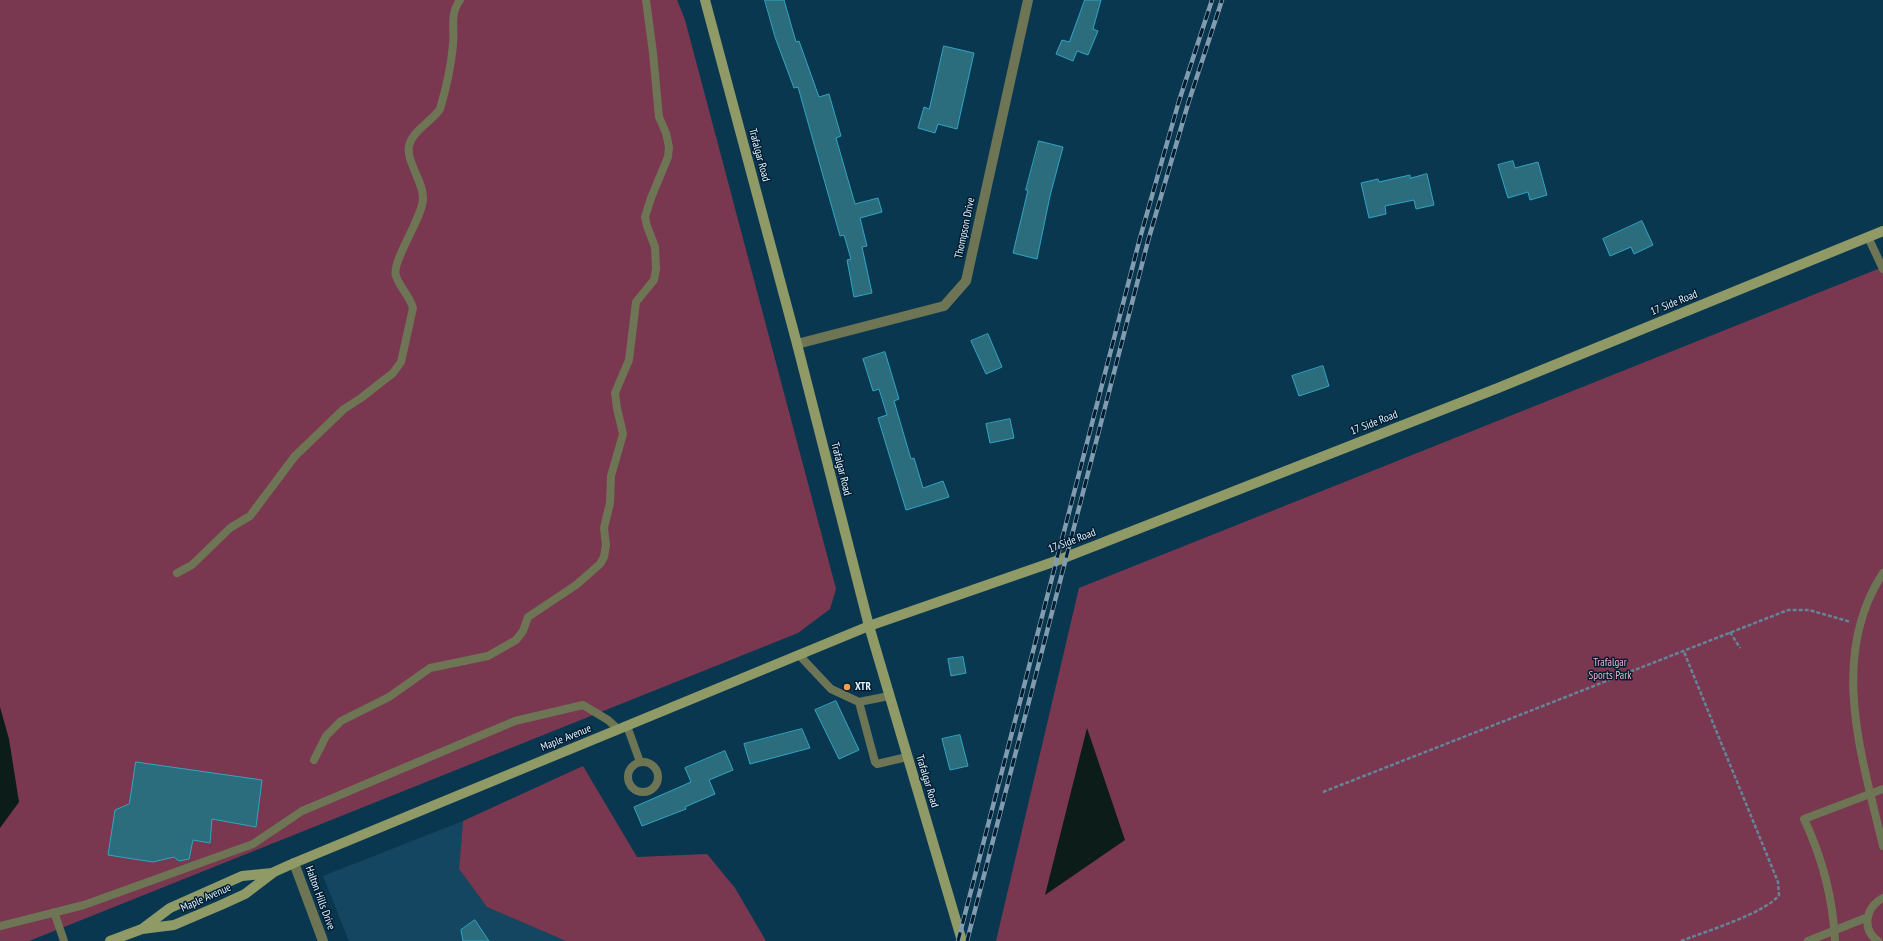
<!DOCTYPE html>
<html>
<head>
<meta charset="utf-8">
<style>
	body { margin:0 }
	canvas { display:block; background:#0a3750 }
</style>
</head>
<body>
<canvas width="1883" height="941"></canvas>
<script>
const context = document.querySelector('canvas').getContext('2d');
context.lineJoin = 'round';
function fillPath(path, color) {
  context.fillStyle = color;
  context.fill(path, 'evenodd');
}
function trace(path, color, width, dash) {
  context.strokeStyle = color;
  context.lineWidth = width;
  context.lineCap = dash ? 'butt' : 'round';
  context.setLineDash(dash || []);
  context.stroke(path);
}
function label(font, color, halo, rows, align = 'center') {
  context.font = font + ' "PT Sans Narrow",sans-serif';
  context.lineWidth = 3;
  context.setLineDash([]);
  context.textBaseline = 'middle';
  context.strokeStyle = halo;
  context.fillStyle = color;
  for (const [text, x, y, turn = 0] of rows) {
    context.save();
    context.translate(x, y);
    context.rotate((+turn || 0) * Math.PI / 180);
    context.textAlign = isNaN(turn) ? turn : align;
    if (halo) context.strokeText(text, 0, 0);
    context.fillText(text, 0, 0);
    context.restore();
  }
}
fillPath(new Path2D(`
	M 463,821 L 459,869 L 487,907 L 566,941 L 349,941 L 323,876 Z`), '#144561');
fillPath(new Path2D(`
	M 0,0 L 677,0 L 685,20 L 836,589 L 830,609 L 798,633 L 29,941 L 0,941 Z
	M 1883,267 L 1883,941 L 996,941 L 1079,588 Z
	M 583,766 L 637,857 L 707,854 L 735,888 L 766,941 L 566,941 L 487,907 L 459,869 L 463,821 Z`), '#793850');
fillPath(new Path2D(`
	M 0,707 L 9,739 L 19,802 L 0,828 Z
	M 1087,728 L 1125,840 L 1045,895 Z`), '#0c1c19');
const building = new Path2D(`
	M 765,0 L 784,0 L 796,42 L 799,41 L 819,97 L 829,94 L 841,136 L 836,138 L 855,204 L 878,198 L 882,212 L 860,218 L 867,246 L 862,247 L 872,293 L 854,297 L 847,260 L 851,259 L 844,235 L 840,236 L 798,87 L 794,88 L 775,37 Z
	M 1085,0 L 1101,0 L 1093,29 L 1098,31 L 1088,55 L 1077,51 L 1073,61 L 1056,54 L 1062,40 L 1069,42 Z
	M 944,46 L 974,53 L 957,129 L 938,124 L 935,133 L 918,128 L 924,107 L 929,109 Z
	M 1039,141 L 1063,147 L 1050,196 L 1037,259 L 1013,253 L 1028,190 L 1026,190 Z
	M 1513,161 L 1515,168 L 1538,162 L 1547,195 L 1530,200 L 1528,192 L 1508,198 L 1498,165 Z
	M 1427,174 L 1434,205 L 1416,209 L 1414,200 L 1385,206 L 1386,214 L 1369,218 L 1361,183 L 1378,179 L 1379,182 L 1410,175 L 1410,178 Z
	M 1642,221 L 1653,245 L 1634,254 L 1631,247 L 1610,256 L 1603,239 Z
	M 988,334 L 1002,367 L 986,374 L 971,341 Z
	M 885,352 L 899,399 L 894,401 L 911,459 L 914,458 L 923,488 L 943,481 L 949,497 L 906,510 L 878,418 L 887,415 L 879,389 L 873,391 L 863,359 Z
	M 1323,366 L 1329,386 L 1299,396 L 1292,376 Z
	M 1010,419 L 1014,438 L 990,443 L 986,424 Z
	M 963,657 L 966,673 L 951,676 L 948,659 Z
	M 836,701 L 859,750 L 839,759 L 815,710 Z
	M 802,729 L 810,748 L 750,764 L 744,744 Z
	M 960,735 L 968,766 L 950,770 L 942,739 Z
	M 725,751 L 733,770 L 709,780 L 715,794 L 685,807 L 686,809 L 642,826 L 634,807 L 691,782 L 685,768 Z
	M 136,762 L 262,780 L 256,827 L 212,819 L 210,843 L 193,840 L 189,859 L 179,861 L 174,857 L 153,862 L 108,855 L 115,810 L 129,804 Z
	M 475,920 L 489,941 L 463,941 L 461,930 Z`);
fillPath(building, '#2b6c7d');
trace(building, '#31a5c2', 1);
trace(new Path2D(`
	M 1730,632 L 1740,648
	M 1323,792 L 1788,610 L 1809,610 L 1851,622
	M 1681,941 C 1704,932 1766,913 1779,895 L 1778,882 L 1684,652`), '#648598', 2.5, [4, 2]);
trace(new Path2D(`
	M 1868,237 L 1883,269
	M 177,573 L 192,565 L 230,528 L 250,516 L 295,456 L 344,409 L 361,398 L 393,373 L 401,362 L 413,308 C 410,296 400,288 396,276 C 391,262 422,219 423,199 C 424,182 406,162 409,146 C 412,131 432,121 440,109 C 446,89 451,66 453,45 C 455,28 449,15 460,0
	M 1883,573 C 1828,657 1862,757 1883,846
	M 799,655 L 831,689 L 859,702 L 889,696
	M 859,702 L 875,762 L 877,764 L 907,757
	M 627,726 L 640,762
	M 314,760 L 326,736 L 341,721 L 389,697 L 430,668 L 488,656 L 516,640 L 523,631 L 528,617 L 576,585 L 600,564 L 604,557 L 606,545 L 604,528 L 610,503 L 611,476 L 623,434 L 617,408 L 615,393 L 629,360 L 636,302 L 654,280 L 656,269 L 655,247 L 647,226 L 645,217 L 651,198 L 668,157 L 669,147 L 666,133 L 659,117 L 653,53 L 646,0
	M628 777a15 15 0 1 1 30 0a15 15 0 1 1-30 0Z
	M 54,912 L 64,941
	M 0,926 L 84,905 L 253,844 L 302,811 L 515,721 L 583,705 L 608,720 L 618,729
	M 1808,941 L 1868,917
	M 1835,941 C 1833,899 1822,857 1804,819 L 1883,789
	M 1878,941 C 1861,929 1866,907 1883,898`), '#6e7555', 8);
trace(new Path2D(`
	M 797,344 L 944,306 L 966,281 L 1028,0
	M 294,863 L 323,941`), '#6e7555', 10);
trace(new Path2D(`
	M 705,0 L 797,344 L 869,626 L 962,941
	M 142,929 L 174,925 L 221,905 L 245,894 L 274,872 L 294,863 L 869,626 L 1056,561 L 1498,388 L 1883,231
	M 110,941 L 142,929 L 170,908 L 242,876 L 272,873`), '#8f9a66', 10);
const rail = new Path2D(`
	M 958,941 L 1140,238 L 1179,101 L 1212,0
	M 967,941 L 1148,241 L 1188,104 L 1222,0`);
trace(rail, '#809cae', 4.5);
trace(rail, '#001d31', 3, [9]);
for (const [x, y, r, color] of [
	[847,687,4,"#fb9e50"]
]) {
  const dot = new Path2D();
  dot.arc(x, y, r, 0, 2 * Math.PI);
  context.fillStyle = color;
  context.fill(dot);
  trace(dot, '#001d31', 1.5);
}
label('11px', '#e3f2fd', '#001d31', [
	["Trafalgar Road",759,155,75],
	["Thompson Drive",965,228,-78],
	["17 Side Road",1674,303,-22],
	["17 Side Road",1374,423,-21],
	["Trafalgar Road",841,469,76],
	["17 Side Road",1072,541,-21],
	["Maple Avenue",566,738,-22],
	["Trafalgar Road",927,781,73],
	["Maple Avenue",206,898,-24],
	["Halton Hills Drive",320,898,70]
]);
label('11px', '#f5adc4', '#001d31', [
	["Trafalgar",1610,663],
	["Sports Park",1610,676]
]);
label('bold 11px', '#e3f2fd', '#001d31', [
	["XTR",855,687]
], 'left');
</script>
</body>
</html>
